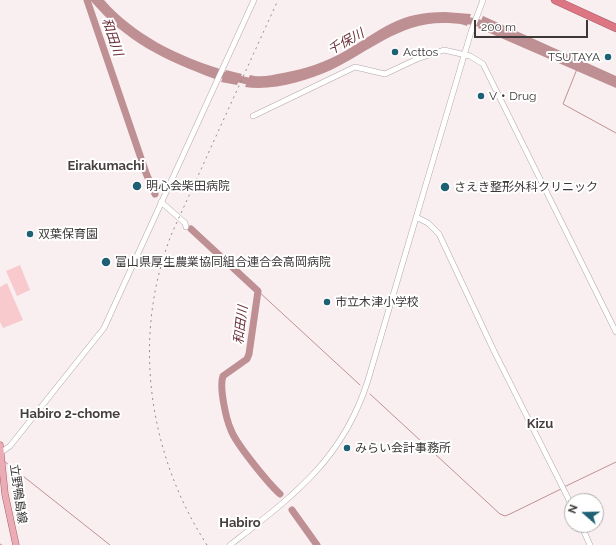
<!DOCTYPE html>
<html>
<head>
<meta charset="utf-8">
<style>
	body { margin:0 }
	#map { position:relative; width:616px; height:545px; overflow:hidden; background:#faeff0; font-family:Raleway,sans-serif }
	canvas { display:block }
	.north { position:absolute; left:564px; top:493px; width:40px; height:40px; box-sizing:border-box; background:#fff; border:1px solid #b1afaf; border-radius:50%; rotate:290deg; font-size:11px; font-weight:700; line-height:16px; text-align:center; color:#3c3838 }
	.north::after { content:''; display:block; margin:auto; width:14px; height:18px; background:#1e6074; clip-path:polygon(50% 0,100% 100%,50% 72%,0 100%) }
	.scale { position:absolute; left:474px; top:20px; width:114px; height:18px; box-sizing:border-box; border:2px solid #3c3838; border-top:0; padding-left:5px; font-size:12px; line-height:14px; white-space:nowrap; color:#3c3838; -webkit-text-stroke:3px #fff; paint-order:stroke }
</style>
</head>
<body>
<div id="map">
<canvas width="616" height="545"></canvas>
<div class="north">N</div>
<div class="scale">200 m</div>
</div>
<script>
const context = document.querySelector('canvas').getContext('2d');
context.lineJoin = 'round';
function fillPath(path, color) {
  context.fillStyle = color;
  context.fill(path, 'evenodd');
}
function trace(path, color, width, dash) {
  context.strokeStyle = color;
  context.lineWidth = width;
  context.lineCap = dash ? 'butt' : 'round';
  context.setLineDash(dash || []);
  context.stroke(path);
}
function label(font, color, halo, rows, align = 'center') {
  context.font = font + ' Raleway,"Noto Sans JP",sans-serif';
  context.lineWidth = 4;
  context.setLineDash([]);
  context.textBaseline = 'middle';
  context.strokeStyle = halo;
  context.fillStyle = color;
  for (const [text, x, y, turn = 0] of rows) {
    context.save();
    context.translate(x, y);
    context.rotate((+turn || 0) * Math.PI / 180);
    context.textAlign = isNaN(turn) ? turn : align;
    if (halo) context.strokeText(text, 0, 0);
    context.fillText(text, 0, 0);
    context.restore();
  }
}
fillPath(new Path2D(`
	M 20,265 L 30,290 L 17,296 L 6,271 Z
	M 7,283 L 23,320 L 3,328 L 0,322 L 0,287 Z`), '#f8c9cd');
fillPath(new Path2D(`
	M 90,0 L 104,0 C 135,35 176,55 220,69 L 215,79 C 164,60 126,42 90,0 Z
	M 445,12 L 471,14 L 467,26 C 460,23 450,23 443,23 C 399,23 369,52 331,70 C 306,81 273,91 245,87 L 250,75 C 260,78 272,75 283,73 C 305,69 326,62 345,51 C 383,29 398,12 445,12 Z
	M 483,16 L 616,76 L 616,88 L 478,28 Z
	M 226,70 L 242,74 L 237,85 L 221,82 Z`), '#be9094');
trace(new Path2D(`
	M 577,69 L 563,104 L 616,133
	M 258,291 L 360,385
	M 370,394 L 500,514 L 505,516 L 510,514 L 561,489
	M 4,461 L 110,545
	M 564,487 L 616,462
	M 0,544 L 2,545`), '#be9094', 1);
trace(new Path2D(`
	M 87,0 L 146,173 L 155,194
	M 461,19 L 488,25
	M 214,73 L 256,83
	M 191,229 L 258,291 L 249,354 L 247,359 L 223,376 C 219,387 226,419 231,430 C 236,444 269,484 280,494
	M 292,510 L 317,545`), '#be9094', 7);
const minor = new Path2D(`
	M 253,116 L 355,67 L 385,74 L 417,59 L 444,50 L 470,56 L 483,64 L 616,332
	M 161,202 L 185,223 L 186,227
	M 416,217 L 428,223 L 439,234 L 494,351 L 572,506
	M 0,453 L 10,446 L 104,328 L 254,0
	M 581,525 L 590,545
	M 230,545 C 293,496 343,460 368,380 L 471,32 L 483,0`);
const major = new Path2D(`
	M 0,445 L 5,494 L 16,545`);
const highway = new Path2D(`
	M 555,0 L 616,28`);
trace(minor, '#b1a7a8', 6);
trace(major, '#a56069', 7);
trace(highway, '#a56069', 8);
trace(minor, '#fff', 5);
trace(major, '#ebacb5', 6);
trace(highway, '#dd7583', 7);
trace(new Path2D(`
	M 207,545 C 148,454 131,336 172,233 L 278,0`), '#948c8d', 1, [2, 4]);
for (const [x, y, r, color] of [
	[395,52,4,"#1e6074"],
	[608,57,4,"#1e6074"],
	[481,96,4,"#1e6074"],
	[137,186,5,"#1e6074"],
	[445,187,5,"#1e6074"],
	[30,234,4,"#1e6074"],
	[106,262,5,"#1e6074"],
	[327,302,4,"#1e6074"],
	[347,448,4,"#1e6074"]
]) {
  const dot = new Path2D();
  dot.arc(x, y, r, 0, 2 * Math.PI);
  context.fillStyle = color;
  context.fill(dot);
  trace(dot, '#fff', 1.5);
}
label('12px', '#3c3838', '#fff', [
	["Acttos",403,52],
	["TSUTAYA",600,57,"right"],
	["V・Drug",489,96],
	["明心会柴田病院",146,186],
	["さえき整形外科クリニック",454,187],
	["双葉保育園",38,234],
	["富山県厚生農業協同組合連合会高岡病院",115,262],
	["市立木津小学校",335,302],
	["みらい会計事務所",355,448]
], 'left');
label('12px', '#3c3838', '#fff', [
	["立野鴨島線",18,494,82]
]);
label('italic 13px', '#692e37', '#fff', [
	["和田川",112,37,71],
	["千保川",346,42,-29],
	["和田川",241,325,-83]
]);
label('bold 13px', '#473e3f', '#fff', [
	["Eirakumachi",106,166],
	["Habiro 2-chome",70,414],
	["Kizu",540,424],
	["Habiro",240,523]
]);
</script>
</body>
</html>
